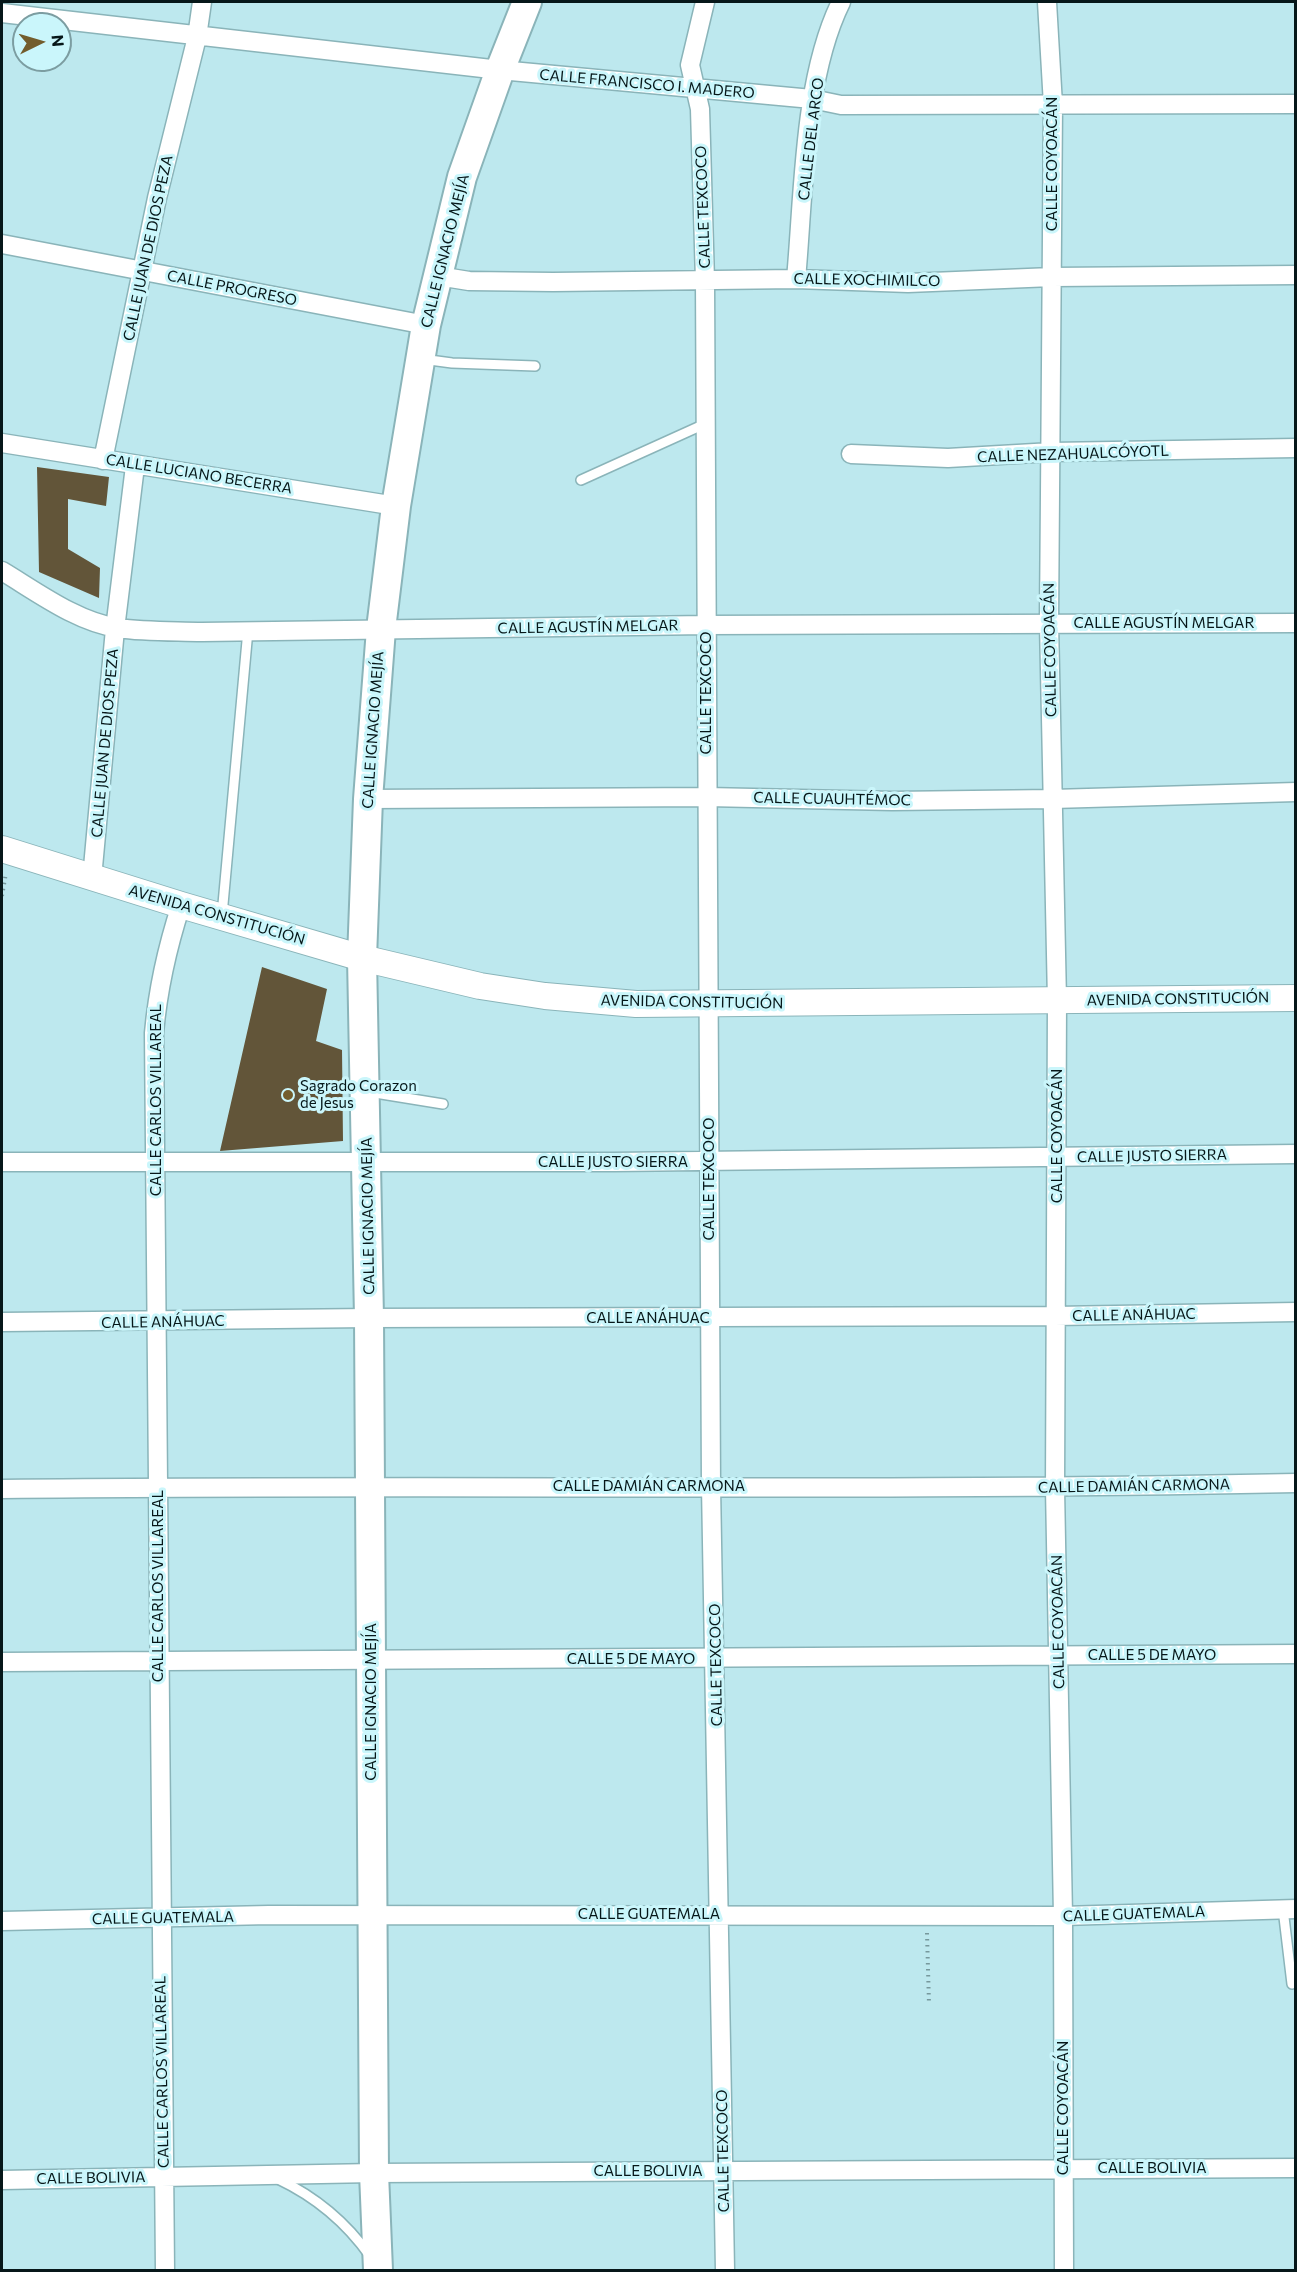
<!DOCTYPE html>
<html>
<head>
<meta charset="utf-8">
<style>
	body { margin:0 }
	#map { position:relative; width:1297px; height:2272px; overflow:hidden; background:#bde8ee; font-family:Commissioner,sans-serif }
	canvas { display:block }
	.frame { position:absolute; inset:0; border:3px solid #061719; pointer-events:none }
	.north { position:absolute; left:12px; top:12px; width:60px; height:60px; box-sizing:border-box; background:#caf6fb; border:2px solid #7c9da1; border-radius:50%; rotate:85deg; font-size:16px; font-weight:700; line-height:24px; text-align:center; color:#061719 }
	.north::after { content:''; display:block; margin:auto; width:21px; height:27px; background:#735d2d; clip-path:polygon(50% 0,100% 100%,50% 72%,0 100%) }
</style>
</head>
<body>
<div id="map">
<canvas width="1297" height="2272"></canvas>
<div class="frame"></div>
<div class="north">N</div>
</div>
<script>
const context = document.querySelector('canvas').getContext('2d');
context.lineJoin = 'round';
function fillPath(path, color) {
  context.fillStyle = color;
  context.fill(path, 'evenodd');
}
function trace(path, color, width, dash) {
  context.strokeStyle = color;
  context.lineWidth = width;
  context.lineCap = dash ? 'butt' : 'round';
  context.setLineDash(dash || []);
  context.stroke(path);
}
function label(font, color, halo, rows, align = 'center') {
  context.font = font + ' Commissioner,sans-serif';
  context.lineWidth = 6;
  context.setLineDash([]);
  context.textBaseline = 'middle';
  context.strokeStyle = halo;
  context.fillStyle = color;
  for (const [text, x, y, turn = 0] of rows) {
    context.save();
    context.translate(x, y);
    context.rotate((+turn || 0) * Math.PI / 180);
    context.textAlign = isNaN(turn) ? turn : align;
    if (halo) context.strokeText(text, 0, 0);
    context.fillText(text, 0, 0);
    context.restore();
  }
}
fillPath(new Path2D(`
	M 37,467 L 109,477 L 106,506 L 68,499 L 68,549 L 100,568 L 99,598 L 39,572 Z
	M 262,967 L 327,989 L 316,1041 L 342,1050 L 343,1141 L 220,1151 Z`), '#625539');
const lane = new Path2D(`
	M 422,359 L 452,363 L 535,366
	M 581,480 L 707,423
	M 222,915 L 248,630
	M 369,1092 L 443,1104
	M 1283,1909 L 1292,1984
	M 278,2179 C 316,2197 346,2222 370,2256`);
const street = new Path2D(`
	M 705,2 L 690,65 L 700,109 L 705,281 L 711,1486 L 725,2270
	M 1047,2 L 1053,105 L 1049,623 L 1057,1001 L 1055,1488 L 1063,1916 L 1064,2270
	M 2,13 L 500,70 L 812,99 L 841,105 L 1296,104
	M 2,244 L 426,325
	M 438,276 L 469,281 L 553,282 L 796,279 L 908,283 L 1052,277 L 1296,275
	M 796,279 C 804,193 803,79 841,2
	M 2,443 L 396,506
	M 851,454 L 948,458 L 1052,452 L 1296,448
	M 103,460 L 157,198 L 197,37 L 202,2
	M 2,571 C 37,592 77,622 118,628 C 145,632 175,631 202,632 L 706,625 L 1296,623
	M 368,799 L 707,797 L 892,801 L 1053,799 L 1296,792
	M 92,878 L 115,629 L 135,466
	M 2,1162 L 614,1162 L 1296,1154
	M 2,1322 L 369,1318 L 1055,1316 L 1296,1312
	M 2,1489 C 433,1484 864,1492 1296,1483
	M 2,1662 L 1296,1654
	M 2,1921 L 269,1915 L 1063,1916 L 1296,1909
	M 2,2180 L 374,2173 L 1296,2168
	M 165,2270 L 154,1033 C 158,988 167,948 181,905`);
const secondary = new Path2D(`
	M 2,849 L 181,905 L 362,958 L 480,986 L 545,996 L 636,1004 L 1296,998`);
const primary = new Path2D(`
	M 378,2270 L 374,2173 L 369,1318 L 362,958 L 368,799 L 381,629 L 396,506 L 426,325 L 462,177 L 500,70 L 527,2`);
trace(lane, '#8ab4b9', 12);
trace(street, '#8ab4b9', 21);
trace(secondary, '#8ab4b9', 28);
trace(primary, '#8ab4b9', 32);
trace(new Path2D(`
	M 2,896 L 6,873
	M 927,1933 L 929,2004`), '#77989c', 4, [1.5, 4.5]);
trace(lane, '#fff', 9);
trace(street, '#fff', 18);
trace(secondary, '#fff', 26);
trace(primary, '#fff', 28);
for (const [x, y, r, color] of [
	[288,1095,6,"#735d2d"]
]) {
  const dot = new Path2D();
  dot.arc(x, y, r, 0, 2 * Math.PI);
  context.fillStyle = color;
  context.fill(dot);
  trace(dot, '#caf6fb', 2);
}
label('15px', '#061719', '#caf6fb', [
	["CALLE FRANCISCO I. MADERO",647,84,5],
	["CALLE DEL ARCO",811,139,-83],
	["CALLE COYOACÁN",1052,164,-90],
	["CALLE TEXCOCO",703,207,-92],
	["CALLE JUAN DE DIOS PEZA",148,248,-78],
	["CALLE IGNACIO MEJÍA",445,251,-76],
	["CALLE XOCHIMILCO",867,280,1],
	["CALLE PROGRESO",232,288,11],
	["CALLE NEZAHUALCÓYOTL",1073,454,-2],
	["CALLE LUCIANO BECERRA",199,474,9],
	["CALLE AGUSTÍN MELGAR",1164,623],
	["CALLE AGUSTÍN MELGAR",588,627,-1],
	["CALLE COYOACÁN",1050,650,-91],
	["CALLE TEXCOCO",706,693,-90],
	["CALLE IGNACIO MEJÍA",373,730,-86],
	["CALLE JUAN DE DIOS PEZA",105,743,-85],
	["CALLE CUAUHTÉMOC",832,799,1],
	["AVENIDA CONSTITUCIÓN",217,915,16],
	["AVENIDA CONSTITUCIÓN",1178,999,-1],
	["AVENIDA CONSTITUCIÓN",692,1002,1],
	["CALLE CARLOS VILLAREAL",156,1100,-90],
	["CALLE COYOACÁN",1057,1136,-90],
	["CALLE JUSTO SIERRA",1152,1156,-1],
	["CALLE JUSTO SIERRA",613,1162],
	["CALLE TEXCOCO",709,1179,-90],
	["CALLE IGNACIO MEJÍA",368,1216,-91],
	["CALLE ANÁHUAC",1134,1315,-1],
	["CALLE ANÁHUAC",648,1318],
	["CALLE ANÁHUAC",163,1322,-1],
	["CALLE DAMIÁN CARMONA",649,1486],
	["CALLE DAMIÁN CARMONA",1134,1486,-1],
	["CALLE CARLOS VILLAREAL",158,1586,-90],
	["CALLE COYOACÁN",1058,1622,-91],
	["CALLE 5 DE MAYO",1152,1655],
	["CALLE 5 DE MAYO",631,1659],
	["CALLE TEXCOCO",716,1665,-91],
	["CALLE IGNACIO MEJÍA",371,1702,-90],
	["CALLE GUATEMALA",649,1914],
	["CALLE GUATEMALA",1134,1914,-2],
	["CALLE GUATEMALA",163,1918,-1],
	["CALLE CARLOS VILLAREAL",162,2072,-91],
	["CALLE COYOACÁN",1063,2108,-90],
	["CALLE TEXCOCO",723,2151,-91],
	["CALLE BOLIVIA",1152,2168],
	["CALLE BOLIVIA",648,2171],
	["CALLE BOLIVIA",91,2178,-1]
]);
label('15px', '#061719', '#caf6fb', [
	["Sagrado Corazon",300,1086],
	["de Jesus",300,1103]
], 'left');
</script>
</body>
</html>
